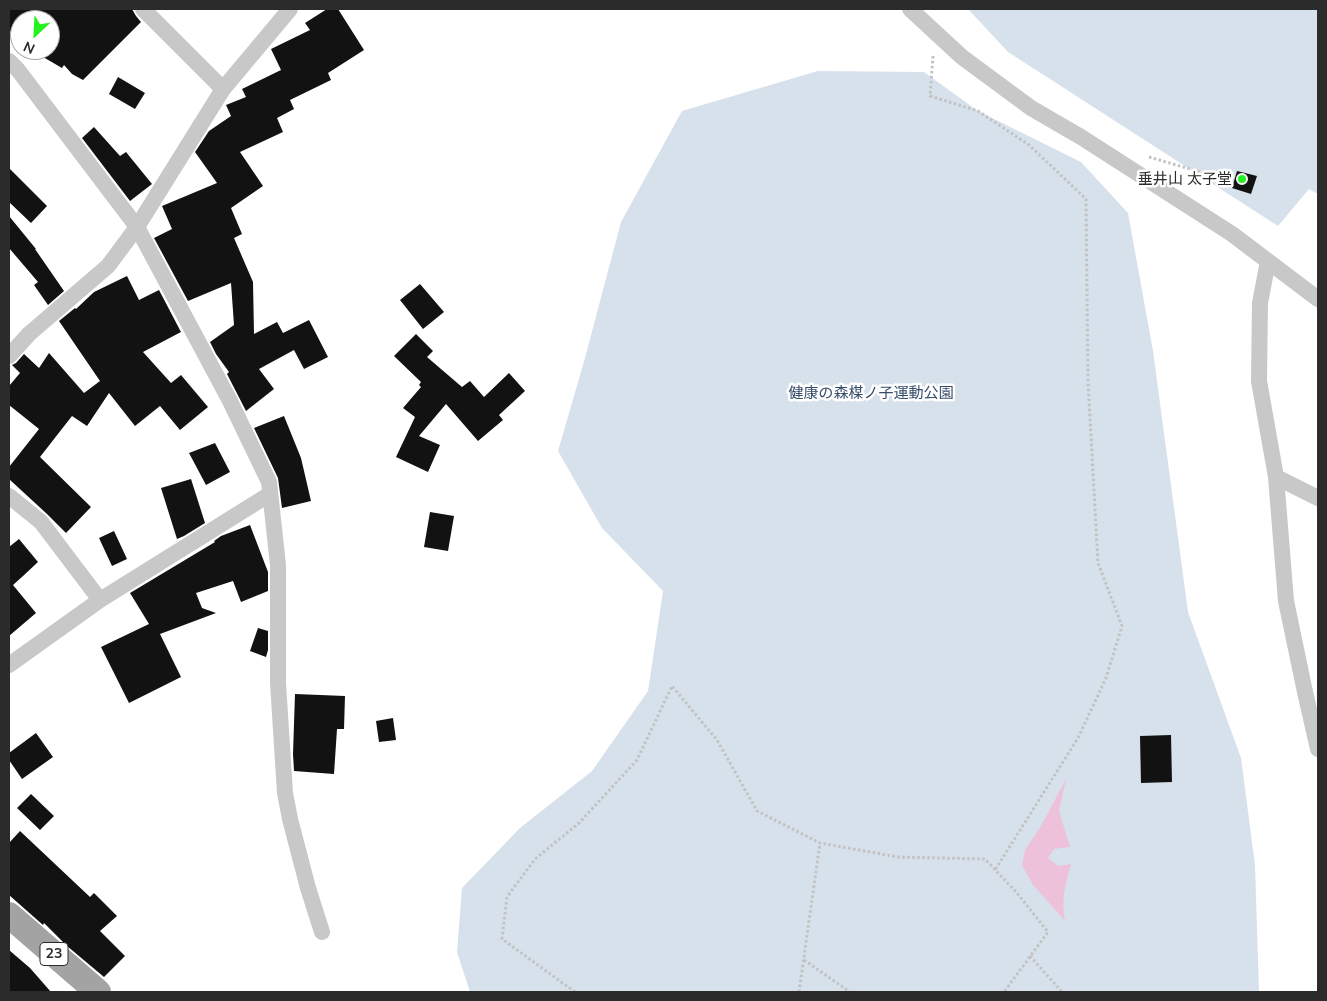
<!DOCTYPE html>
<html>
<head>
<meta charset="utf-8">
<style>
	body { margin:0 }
	#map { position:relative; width:1327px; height:1001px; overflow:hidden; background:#fff; font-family:Mulish,sans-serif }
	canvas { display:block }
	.frame { position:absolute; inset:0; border:10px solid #2b2b2b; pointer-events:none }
	.north { position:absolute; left:10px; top:10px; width:50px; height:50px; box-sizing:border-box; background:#fff; border:1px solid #aaa; border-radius:50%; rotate:205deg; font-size:14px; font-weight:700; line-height:20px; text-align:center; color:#2b2b2b }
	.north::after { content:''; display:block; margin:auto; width:18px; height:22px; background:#23f21e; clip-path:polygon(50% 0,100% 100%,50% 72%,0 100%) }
</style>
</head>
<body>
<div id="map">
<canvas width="1327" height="1001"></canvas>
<div class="frame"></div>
<div class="north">N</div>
</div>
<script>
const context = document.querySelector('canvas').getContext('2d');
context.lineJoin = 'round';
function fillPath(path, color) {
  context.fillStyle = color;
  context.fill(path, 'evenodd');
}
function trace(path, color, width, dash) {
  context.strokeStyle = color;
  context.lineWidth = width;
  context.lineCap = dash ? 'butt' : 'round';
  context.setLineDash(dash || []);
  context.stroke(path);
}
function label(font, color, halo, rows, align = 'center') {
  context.font = font + ' Mulish,"Noto Sans JP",sans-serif';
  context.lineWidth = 5;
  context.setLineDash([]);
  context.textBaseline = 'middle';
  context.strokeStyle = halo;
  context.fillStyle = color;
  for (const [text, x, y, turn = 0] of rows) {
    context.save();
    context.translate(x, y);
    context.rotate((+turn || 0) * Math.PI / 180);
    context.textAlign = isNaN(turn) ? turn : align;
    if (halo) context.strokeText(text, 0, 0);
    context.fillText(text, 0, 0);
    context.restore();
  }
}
fillPath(new Path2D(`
	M 968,9 L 1318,9 L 1318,194 L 1309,189 L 1278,226 L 1008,52 Z
	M 818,71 L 924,72 L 978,111 L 1081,162 L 1128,213 L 1153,351 L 1188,612 L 1241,758 L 1255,865 L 1259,992 L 470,992 L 457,952 L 462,888 L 520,828 L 592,771 L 648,691 L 663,591 L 602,528 L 558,451 L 585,358 L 621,222 L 682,111 Z`), '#d7e1eb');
fillPath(new Path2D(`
	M 1066,779 L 1059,811 L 1070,847 L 1054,849 L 1048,858 L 1058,866 L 1071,864 C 1065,885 1061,899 1065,921 L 1033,885 L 1022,865 L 1025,850 L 1041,826 Z`), '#edc1da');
fillPath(new Path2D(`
	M 9,9 L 132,9 L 136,16 L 141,22 L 83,80 L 72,74 L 64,65 L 62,68 L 31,50 L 50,50 L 50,20 L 20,20 L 20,41 L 9,30 Z
	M 327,9 L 338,9 L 364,50 L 328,73 L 331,80 L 290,100 L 294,109 L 277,118 L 283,132 L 240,152 L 263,186 L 231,208 L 242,234 L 234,238 L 253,282 L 254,334 L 277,322 L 283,333 L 309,320 L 328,357 L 304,369 L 294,350 L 259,369 L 274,389 L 246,411 L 227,374 L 229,372 L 216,354 L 210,342 L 234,325 L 231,283 L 188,301 L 154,238 L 172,229 L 162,206 L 217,183 L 195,152 L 209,131 L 231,116 L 226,105 L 246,97 L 242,89 L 281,70 L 271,49 L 310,30 L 305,23 Z
	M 118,77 L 145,93 L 135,109 L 109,94 Z
	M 94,127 L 120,156 L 126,152 L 152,184 L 130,201 L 82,138 Z
	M 9,168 L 47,206 L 31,223 L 9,202 Z
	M 1237,171 L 1257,176 L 1251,194 L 1232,188 Z
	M 9,216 L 36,249 L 35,249 L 64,291 L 48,305 L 34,285 L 38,282 L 9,248 Z
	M 127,276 L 139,300 L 159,290 L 181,332 L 143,352 L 171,383 L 181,375 L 208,407 L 180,430 L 160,406 L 135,426 L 109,393 L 87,426 L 72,416 L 40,457 L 91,507 L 66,533 L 47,514 L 9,479 L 9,467 L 39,429 L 9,405 L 9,386 L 20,373 L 12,365 L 16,363 L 24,354 L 39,368 L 49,353 L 84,393 L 100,381 L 59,321 L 75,308 L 76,309 L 94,292 Z
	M 420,284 L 444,312 L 423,329 L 400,300 Z
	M 416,334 L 433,351 L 427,357 L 462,387 L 470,381 L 484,397 L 509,373 L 525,391 L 499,415 L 503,420 L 478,441 L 446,404 L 419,436 L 440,445 L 428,472 L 396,457 L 415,417 L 403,408 L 421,387 L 419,385 L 421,382 L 394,356 Z
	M 284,416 L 301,458 L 311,501 L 282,508 L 278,478 L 254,428 Z
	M 215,443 L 230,472 L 206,485 L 189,453 Z
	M 191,479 L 205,523 L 184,536 L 177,539 L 161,488 Z
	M 430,512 L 454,516 L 448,551 L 424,547 Z
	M 250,525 L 268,572 L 268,591 L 241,602 L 233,581 L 196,593 L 202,608 L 216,613 L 160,634 L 181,677 L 129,703 L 101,647 L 149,624 L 130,593 L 215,542 L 214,541 L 221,536 Z
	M 114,531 L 127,559 L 112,566 L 99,538 Z
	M 19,539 L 38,562 L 23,576 L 13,585 L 36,613 L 9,636 L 9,547 Z
	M 258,628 L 268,631 L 268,650 L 266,657 L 250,651 Z
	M 295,694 L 345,696 L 344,729 L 337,729 L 334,774 L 294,771 L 293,754 Z
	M 393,718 L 396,740 L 379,742 L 376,721 Z
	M 36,733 L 53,757 L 22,779 L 9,760 L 9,753 Z
	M 1171,735 L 1172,782 L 1141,783 L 1140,736 Z
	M 31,794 L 54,816 L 40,830 L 17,808 Z
	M 20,831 L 90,897 L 94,893 L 117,916 L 100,931 L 125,956 L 104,977 L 67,946 L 44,923 L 43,925 L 9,895 L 9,843 Z
	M 9,950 L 30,968 L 51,992 L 9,992 Z`), '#121212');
trace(new Path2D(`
	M 933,56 L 930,96 L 978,111 L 1029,145 L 1086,199 L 1088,382 L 1098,563 L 1122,626 L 1106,678 L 1078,738 L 995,870
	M 1149,157 L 1214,176
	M 1030,956 L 1062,992
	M 804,960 L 850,992
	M 575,992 L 502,939 L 507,897 L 535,859 L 579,823 L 637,760 L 672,686 L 717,740 L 757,811 L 820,843 L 898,857 L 985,859 L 1017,893 L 1048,932 L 1004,992
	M 799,992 L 820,843`), '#c2c2c2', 3, [2.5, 2.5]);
trace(new Path2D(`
	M 143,9 L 223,89
	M 910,9 L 962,57 L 1031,108 L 1081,137 L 1232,234 L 1318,299
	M 9,61 L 18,70 L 137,227 L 230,401 L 269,482 L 278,565 L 278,683 L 285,793 L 290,819 L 308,888 L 322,932
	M 1268,261 L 1260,303 L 1259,381 L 1276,477 L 1286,601 L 1305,692 L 1318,749
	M 9,356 L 29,334 L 108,266 L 137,227 L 223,89 L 290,9
	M 1276,477 L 1318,498
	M 9,496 L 41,522 L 100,600
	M 9,665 L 100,600 L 270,494`), '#c8c8c8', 16);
trace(new Path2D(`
	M 9,915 L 98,992`), '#a3a3a3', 26);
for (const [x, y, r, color] of [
	[1242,179,5,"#23f21e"]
]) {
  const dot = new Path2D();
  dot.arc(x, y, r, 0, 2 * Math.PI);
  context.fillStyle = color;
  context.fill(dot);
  trace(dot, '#fff', 2);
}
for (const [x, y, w] of [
	[54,954,28]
]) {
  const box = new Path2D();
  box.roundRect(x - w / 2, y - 11.5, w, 23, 4);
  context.fillStyle = '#fff';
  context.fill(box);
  trace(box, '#2b2b2b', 1);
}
label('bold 14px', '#2b2b2b', null, [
	["23",54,954]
]);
label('15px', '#2b2b2b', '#fff', [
	["垂井山 太子堂",1232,179]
], 'right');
label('15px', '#364c6a', '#fff', [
	["健康の森楳ノ子運動公園",871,393]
]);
</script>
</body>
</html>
